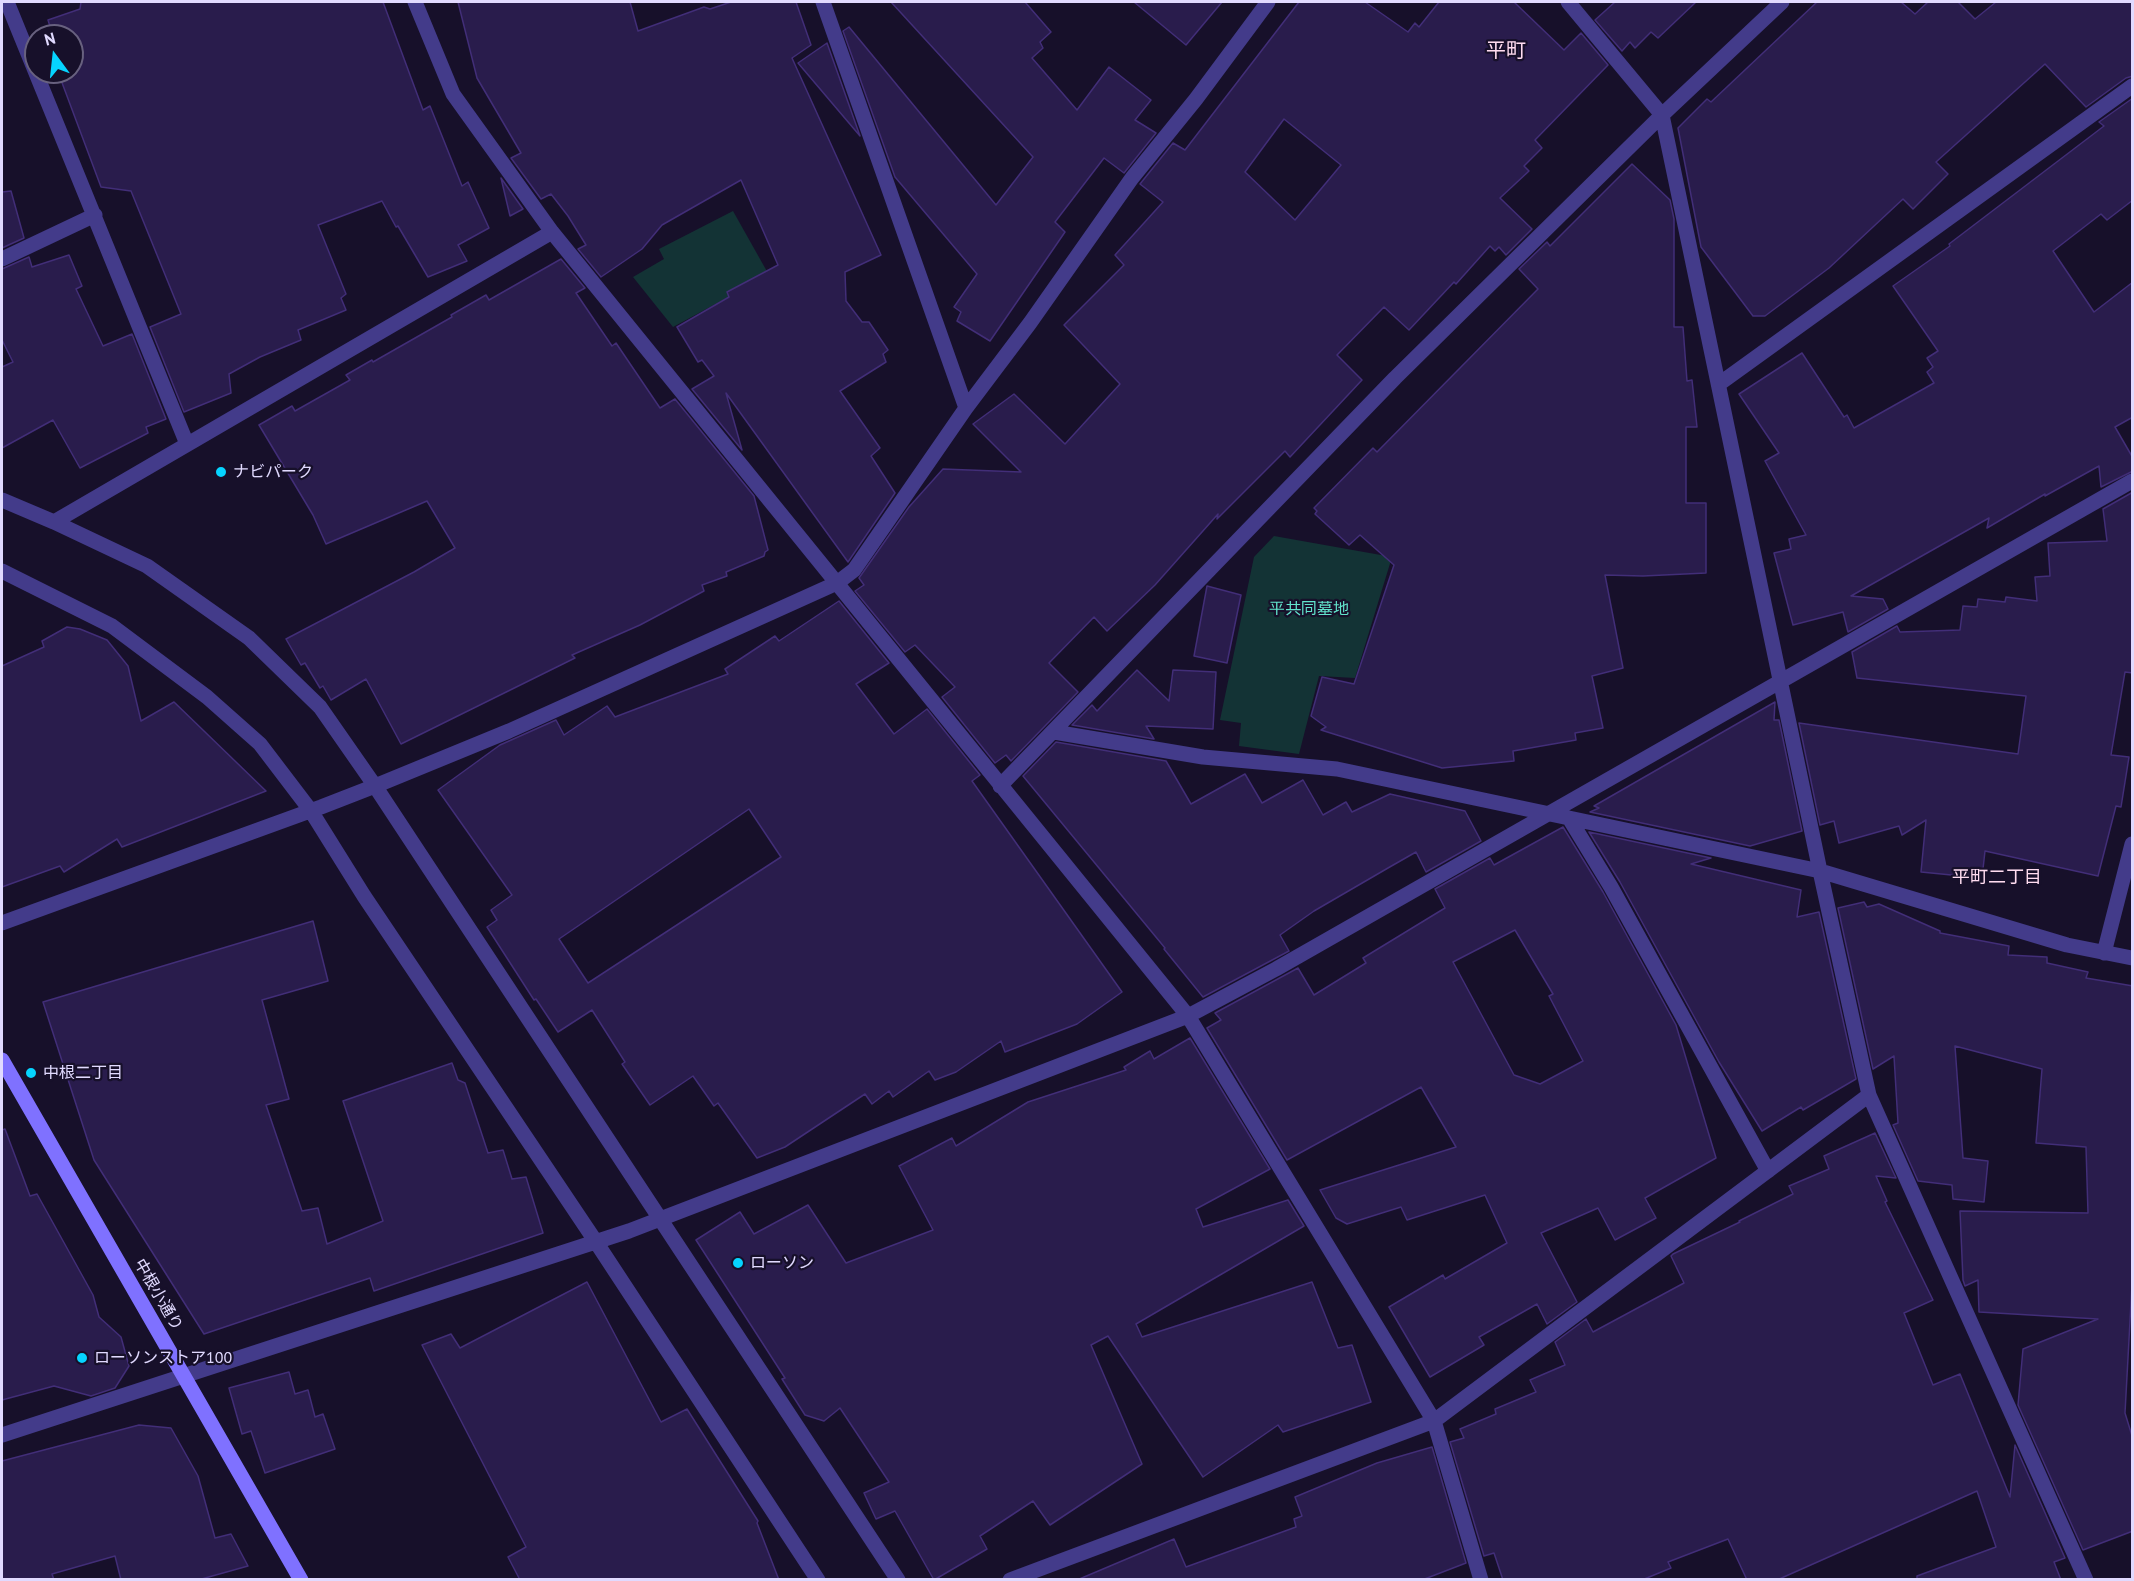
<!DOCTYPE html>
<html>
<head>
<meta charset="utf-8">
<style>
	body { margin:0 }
	#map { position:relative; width:2134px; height:1581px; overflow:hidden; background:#17102a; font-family:"PT Sans",sans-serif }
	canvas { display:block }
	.frame { position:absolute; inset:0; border:3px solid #e1daff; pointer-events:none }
	.north { position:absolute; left:24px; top:24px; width:60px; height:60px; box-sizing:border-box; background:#17102a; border:2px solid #68617f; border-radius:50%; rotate:345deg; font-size:16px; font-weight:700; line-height:24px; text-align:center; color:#e1daff }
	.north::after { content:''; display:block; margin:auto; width:21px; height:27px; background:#06d4ff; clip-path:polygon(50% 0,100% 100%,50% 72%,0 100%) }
</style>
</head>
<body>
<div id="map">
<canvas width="2134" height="1581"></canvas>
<div class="frame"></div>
<div class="north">N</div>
</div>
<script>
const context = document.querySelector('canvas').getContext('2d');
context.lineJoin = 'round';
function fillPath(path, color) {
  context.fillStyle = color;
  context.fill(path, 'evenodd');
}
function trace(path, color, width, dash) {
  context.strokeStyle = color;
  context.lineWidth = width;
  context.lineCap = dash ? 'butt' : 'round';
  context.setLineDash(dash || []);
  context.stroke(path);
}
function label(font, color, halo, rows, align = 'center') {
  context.font = font + ' "PT Sans","Noto Sans JP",sans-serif';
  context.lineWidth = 4.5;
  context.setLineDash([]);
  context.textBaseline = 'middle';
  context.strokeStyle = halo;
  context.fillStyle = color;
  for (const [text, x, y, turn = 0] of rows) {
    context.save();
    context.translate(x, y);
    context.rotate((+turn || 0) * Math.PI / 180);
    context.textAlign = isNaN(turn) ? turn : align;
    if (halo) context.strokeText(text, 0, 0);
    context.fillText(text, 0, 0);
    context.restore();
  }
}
fillPath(new Path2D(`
	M 733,211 L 769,275 L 673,327 L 633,277 L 664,259 L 659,249 Z
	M 1274,536 L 1392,557 L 1355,678 L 1319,676 L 1299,754 L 1239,746 L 1241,723 L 1220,720 L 1254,557 Z`), '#133335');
const building = new Path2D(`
	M 81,2 L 383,2 L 423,110 L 430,106 L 462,186 L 468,182 L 489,228 L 458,245 L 467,261 L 428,277 L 398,226 L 396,227 L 382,201 L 318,225 L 346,294 L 341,298 L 346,310 L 298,330 L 301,340 L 260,357 L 229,374 L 231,393 L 184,412 L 150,327 L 181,314 L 131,191 L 101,187 L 58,72 L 72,72 L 72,36 L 53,36 L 48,20 L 80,9 Z
	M 458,2 L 630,2 L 638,31 L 704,7 L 710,9 L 731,2 L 796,2 L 811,45 L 792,58 L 881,255 L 845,272 L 846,301 L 862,322 L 869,322 L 888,350 L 883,354 L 886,362 L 840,391 L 880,448 L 871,456 L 895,493 L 848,562 L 726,393 L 742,450 L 692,389 L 714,376 L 702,360 L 698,362 L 677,327 L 729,297 L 727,292 L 778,265 L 741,180 L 662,225 L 642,249 L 601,277 L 578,249 L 586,245 L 568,216 L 551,194 L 541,199 L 511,158 L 521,153 L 477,78 Z
	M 891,2 L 1025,2 L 1051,32 L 1040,42 L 1043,48 L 1032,58 L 1077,110 L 1109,67 L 1151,100 L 1135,120 L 1156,133 L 1124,173 L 1104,158 L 1055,222 L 1065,232 L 990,341 L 957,321 L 961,312 L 954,307 L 977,274 L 895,177 L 843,31 L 849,27 L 996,205 L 1033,157 Z
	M 1134,2 L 1222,2 L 1186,45 Z
	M 1299,2 L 1365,2 L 1408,32 L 1415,23 L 1419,27 L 1439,2 L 1514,2 L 1564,50 L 1581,33 L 1608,65 L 1535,140 L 1542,148 L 1524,166 L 1529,171 L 1500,198 L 1532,229 L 1506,255 L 1499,247 L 1495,251 L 1490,246 L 1456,284 L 1454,282 L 1409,330 L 1384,307 L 1337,355 L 1362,380 L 1290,457 L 1285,451 L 1217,519 L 1218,514 L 1155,585 L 1107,631 L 1094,617 L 1049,663 L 1078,692 L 1011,761 L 1006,755 L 995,763 L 942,697 L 955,687 L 915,645 L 905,652 L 855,591 L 864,585 L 859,578 L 909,507 L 943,469 L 1021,472 L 973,424 L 1014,394 L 1065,444 L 1120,384 L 1064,325 L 1124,265 L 1115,255 L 1163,202 L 1140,184 L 1173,143 L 1185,150 ZM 1284,119 L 1341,165 L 1295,220 L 1245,172 Z
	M 1615,2 L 1696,2 L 1658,38 L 1651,32 L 1635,48 L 1630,42 L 1622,51 L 1595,20 Z
	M 1817,2 L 1901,2 L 1915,14 L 1928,2 L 1958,2 L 1975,19 L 1996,2 L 2133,2 L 2133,76 L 2126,78 L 2086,107 L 2045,64 L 1936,162 L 1948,174 L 1913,209 L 1903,199 L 1829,268 L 1765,316 L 1753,316 L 1701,247 L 1678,128 L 1707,99 L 1711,102 Z
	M 827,43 L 860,136 L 798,63 Z
	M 2133,98 L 2133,200 L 2107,220 L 2101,214 L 2053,251 L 2094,312 L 2133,282 L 2133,417 L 2115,427 L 2133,458 L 2133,471 L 2101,487 L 2099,466 L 2045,496 L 2045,494 L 1987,528 L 1989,518 L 1851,596 L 1883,599 L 1888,609 L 1848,632 L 1843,612 L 1793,625 L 1774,553 L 1791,549 L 1789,539 L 1806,535 L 1765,461 L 1779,453 L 1739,394 L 1802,353 L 1844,417 L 1847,415 L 1854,428 L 1934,383 L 1927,372 L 1933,367 L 1927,358 L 1938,351 L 1893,286 L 1950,246 L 1949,244 L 2104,126 L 2099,122 Z
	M 1632,164 L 1670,200 L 1674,219 L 1674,327 L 1683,327 L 1687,381 L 1692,380 L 1697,427 L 1686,427 L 1686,503 L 1706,503 L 1706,573 L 1643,576 L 1605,575 L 1623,668 L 1592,676 L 1603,728 L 1575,733 L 1576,740 L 1513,751 L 1514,761 L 1442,768 L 1321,730 L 1326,727 L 1311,716 L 1322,677 L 1354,684 L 1394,565 L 1360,535 L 1349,545 L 1315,514 L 1317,511 L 1314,508 L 1373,448 L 1377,452 L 1538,289 L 1519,269 L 1547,242 L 1550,246 Z
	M 501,178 L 523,209 L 510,216 Z
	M 11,191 L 24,238 L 2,248 L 2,192 Z
	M 69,255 L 82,286 L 76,289 L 103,346 L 132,334 L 166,419 L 146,427 L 148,433 L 80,468 L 53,420 L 2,448 L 2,367 L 13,362 L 2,340 L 2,269 L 29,257 L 32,267 Z
	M 561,259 L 585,288 L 576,293 L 612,346 L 616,343 L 660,408 L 675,399 L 754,496 L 768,550 L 765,552 L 764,556 L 726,572 L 727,576 L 702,585 L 704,591 L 640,625 L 572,655 L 575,658 L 401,744 L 366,679 L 331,700 L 323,686 L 320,688 L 305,663 L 301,665 L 286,639 L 414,572 L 455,548 L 427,501 L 326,544 L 313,515 L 259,425 L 292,406 L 295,411 L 350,380 L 346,375 L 372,360 L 373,362 L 452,317 L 451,315 L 486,295 L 489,300 Z
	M 2133,492 L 2133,673 L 2125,672 L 2111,755 L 2129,757 L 2121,807 L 2116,806 L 2098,876 L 1985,851 L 1982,878 L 1921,872 L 1926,820 L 1902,835 L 1899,826 L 1839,843 L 1834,821 L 1820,825 L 1799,723 L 2018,754 L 2026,696 L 1857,678 L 1852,652 L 1897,626 L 1900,632 L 1960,630 L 1963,606 L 1977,607 L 1978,599 L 2005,602 L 2006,597 L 2037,601 L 2035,577 L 2050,576 L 2048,543 L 2107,541 L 2103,509 Z
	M 1207,586 L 1241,595 L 1227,663 L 1194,656 Z
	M 839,601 L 889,663 L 856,684 L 894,734 L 927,709 L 980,775 L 972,781 L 1122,992 L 1077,1024 L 1005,1052 L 1001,1041 L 956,1072 L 935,1080 L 929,1071 L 893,1097 L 889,1091 L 872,1104 L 865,1094 L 785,1147 L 757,1158 L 718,1103 L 714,1106 L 693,1076 L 650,1105 L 622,1064 L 625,1062 L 592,1010 L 558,1032 L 536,999 L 534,1000 L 487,927 L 497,920 L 491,910 L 512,895 L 438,790 L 500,745 L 556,720 L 564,735 L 607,706 L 615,717 L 728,674 L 725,669 L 775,636 L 779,641 ZM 749,809 L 781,857 L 588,983 L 559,939 Z
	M 67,627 L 80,629 L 107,640 L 128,666 L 141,721 L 174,702 L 266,791 L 122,847 L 117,839 L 64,872 L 60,866 L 2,887 L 2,666 L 44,647 L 42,641 Z
	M 1137,670 L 1169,701 L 1173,670 L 1216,672 L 1213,729 L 1146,726 L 1154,739 L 1072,725 L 1092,705 L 1097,711 Z
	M 1775,702 L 1774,720 L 1779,720 L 1802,831 L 1750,846 L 1590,812 L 1599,808 L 1594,806 Z
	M 1056,742 L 1166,761 L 1191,804 L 1245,774 L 1262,803 L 1303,780 L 1323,815 L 1346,802 L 1352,812 L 1390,794 L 1465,811 L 1481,841 L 1426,872 L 1416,852 L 1388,868 L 1314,911 L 1280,935 L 1289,951 L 1203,997 L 1164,949 L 1165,948 L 1023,776 Z
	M 1563,827 L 1603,892 L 1676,1025 L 1716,1158 L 1645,1198 L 1656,1218 L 1615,1240 L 1598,1208 L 1541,1233 L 1577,1302 L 1547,1324 L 1537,1304 L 1479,1337 L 1484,1345 L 1430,1377 L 1389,1307 L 1443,1275 L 1445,1279 L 1507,1243 L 1485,1195 L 1407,1220 L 1401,1207 L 1347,1224 L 1336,1218 L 1320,1190 L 1456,1147 L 1421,1087 L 1287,1160 L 1207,1028 L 1221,1020 L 1215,1013 L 1298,968 L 1314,995 L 1366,963 L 1363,958 L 1445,908 L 1435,889 L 1490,858 L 1494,865 ZM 1515,930 L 1553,994 L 1549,996 L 1583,1061 L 1540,1084 L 1514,1075 L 1453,962 Z
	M 1589,832 L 1711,858 L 1691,864 L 1801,890 L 1797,917 L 1819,912 L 1856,1079 L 1803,1110 L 1801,1107 L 1762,1131 L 1719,1062 L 1620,882 Z
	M 1864,902 L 1867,907 L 1879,904 L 1940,931 L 1940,933 L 2009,946 L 2008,955 L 2047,957 L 2047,963 L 2088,972 L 2086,978 L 2133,986 L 2133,1266 L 2125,1413 L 2133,1439 L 2133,1531 L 2083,1550 L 2018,1405 L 2023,1349 L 2098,1319 L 1979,1312 L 1978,1280 L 1965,1286 L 1963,1280 L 1960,1211 L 2088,1213 L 2086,1147 L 2036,1143 L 2042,1069 L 1955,1046 L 1963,1158 L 1988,1161 L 1984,1202 L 1953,1199 L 1952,1185 L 1918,1181 L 1893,1125 L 1898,1123 L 1894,1056 L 1873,1069 L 1838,908 Z
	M 313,921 L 328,981 L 262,1000 L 289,1099 L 266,1105 L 302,1211 L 318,1208 L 327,1244 L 383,1221 L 343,1101 L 452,1063 L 458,1080 L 465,1083 L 488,1153 L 503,1150 L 512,1179 L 526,1177 L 543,1233 L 374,1291 L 370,1278 L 204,1334 L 94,1160 L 43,1002 Z
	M 1190,1038 L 1270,1169 L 1196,1209 L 1203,1227 L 1288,1200 L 1304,1226 L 1136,1324 L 1142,1337 L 1312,1282 L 1338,1348 L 1352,1345 L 1371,1402 L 1283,1432 L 1278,1425 L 1203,1477 L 1108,1336 L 1091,1345 L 1142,1464 L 1050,1525 L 1033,1501 L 980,1536 L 987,1549 L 934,1580 L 895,1511 L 876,1519 L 864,1493 L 889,1482 L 840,1408 L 824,1421 L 805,1415 L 782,1379 L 785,1378 L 696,1240 L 740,1212 L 754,1234 L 808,1205 L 846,1263 L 933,1230 L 899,1166 L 952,1138 L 956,1146 L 1028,1102 L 1126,1070 L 1124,1067 L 1150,1051 L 1154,1059 Z
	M 5,1129 L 30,1196 L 37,1194 L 93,1295 L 99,1317 L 121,1337 L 129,1366 L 115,1388 L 91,1396 L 54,1386 L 2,1400 L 2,1130 Z
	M 1875,1133 L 1896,1178 L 1876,1176 L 1887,1201 L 1885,1202 L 1933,1300 L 1904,1313 L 1933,1385 L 1960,1374 L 2010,1497 L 2015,1445 L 2065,1558 L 2054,1562 L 2061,1580 L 1917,1580 L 1917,1576 L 1996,1547 L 1977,1491 L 1777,1580 L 1747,1580 L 1728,1539 L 1668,1562 L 1671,1568 L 1642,1580 L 1503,1580 L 1494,1553 L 1484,1556 L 1450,1442 L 1464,1438 L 1460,1429 L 1496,1414 L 1495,1409 L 1536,1392 L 1530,1380 L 1565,1365 L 1555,1342 L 1586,1319 L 1593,1332 L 1684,1283 L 1671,1256 L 1673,1254 L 1740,1222 L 1739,1221 L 1793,1194 L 1789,1186 L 1829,1169 L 1824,1156 Z
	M 587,1282 L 661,1422 L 687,1409 L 758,1521 L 757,1523 L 779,1580 L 520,1580 L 508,1557 L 526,1547 L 422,1345 L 451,1334 L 460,1348 Z
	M 289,1372 L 295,1394 L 308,1390 L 315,1417 L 323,1414 L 335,1449 L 265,1473 L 251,1431 L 242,1434 L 229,1388 Z
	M 139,1425 L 171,1428 L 198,1476 L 215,1538 L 231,1534 L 248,1566 L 198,1580 L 121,1580 L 115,1556 L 52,1574 L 54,1580 L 2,1580 L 2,1461 Z
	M 1432,1447 L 1466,1563 L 1422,1580 L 1077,1580 L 1174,1539 L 1186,1567 L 1296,1527 L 1294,1519 L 1302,1516 L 1295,1497 L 1377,1463 Z`);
fillPath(building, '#291c4c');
trace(building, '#422e78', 1.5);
trace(new Path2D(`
	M 7,2 L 187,444
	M 415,2 L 453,94 L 552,232 L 1188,1016 L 1434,1421 L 1481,1580
	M 823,2 L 966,408
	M 1568,2 L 1662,115 L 1820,871 L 1869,1095 L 2086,1580
	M 2,259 L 95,215
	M 1719,384 L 2132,86
	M 2,500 L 54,522 L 147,566 L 249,638 L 320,707 L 375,786 L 898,1580
	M 54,522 L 552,232
	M 2,571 L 112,626 L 207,697 L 260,744 L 311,811 L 364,896 L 596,1242 L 818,1580
	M 1054,732 L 1203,757 L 1337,769 L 1602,825 L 1820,871 L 2067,945 L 2132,958
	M 1000,786 L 1395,378 L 1662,115 L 1782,2
	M 1569,818 L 1611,887 L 1768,1171
	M 2,923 L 321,807 L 375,786 L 509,731 L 837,583 L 854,570 L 966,408 L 1030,323 L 1132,178 L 1196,99 L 1268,2
	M 2104,953 L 2132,844
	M 2,1435 L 629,1231 L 1188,1016 L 1276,969 L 2132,481
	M 1010,1580 L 1434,1421 L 1869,1095`), '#433b8a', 15);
trace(new Path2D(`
	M 2,1060 L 301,1580`), '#7f71ff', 15);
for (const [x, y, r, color] of [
	[221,472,6,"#06d4ff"],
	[31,1073,6,"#06d4ff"],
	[738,1263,6,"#06d4ff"],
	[82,1358,6,"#06d4ff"]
]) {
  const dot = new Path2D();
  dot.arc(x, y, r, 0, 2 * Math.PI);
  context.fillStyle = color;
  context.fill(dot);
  trace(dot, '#17102a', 2);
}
label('16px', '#e1daff', '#17102a', [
	["ナビパーク",233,472],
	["中根二丁目",43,1073],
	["ローソン",750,1263],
	["ローソンストア100",94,1358]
], 'left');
label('16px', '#62e3cc', '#17102a', [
	["平共同墓地",1309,609]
]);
label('16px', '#e1daff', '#17102a', [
	["中根小通り",158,1295,60]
]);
label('18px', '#ffdcf0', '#17102a', [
	["平町二丁目",1997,878]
]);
label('20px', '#ffdcf0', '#17102a', [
	["平町",1506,51]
]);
</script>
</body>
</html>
